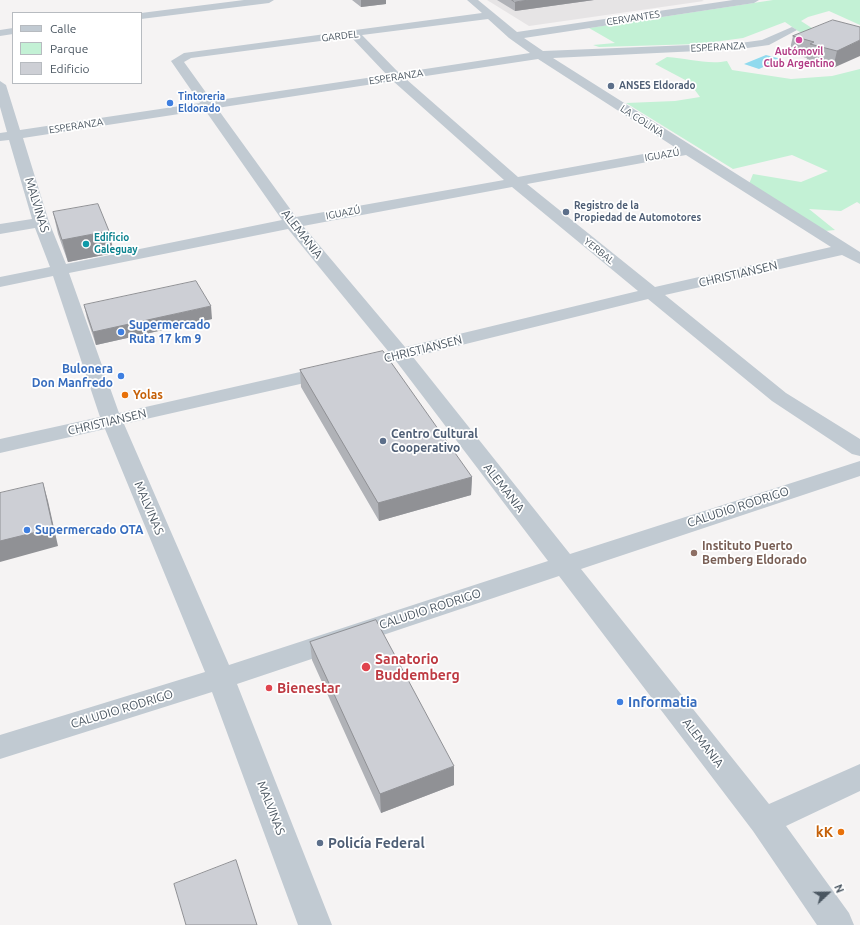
<!DOCTYPE html>
<html>
<head>
<meta charset="utf-8">
<style>
	body { margin:0 }
	#map { position:relative; width:860px; height:925px; overflow:hidden; background:#f5f3f3; font-family:Ubuntu,sans-serif }
	canvas { display:block }
	.legend { position:absolute; left:12px; top:12px; width:130px; height:72px; box-sizing:border-box; background:#fff; border:1px solid #b7bbc0; margin:0; padding:5px 7px; list-style:none; font-size:12px; color:#4a5661 }
	.legend li { display:flex; align-items:center; gap:8px; height:20px }
	.legend b { width:20px; border:1px solid #b7bbc0 }
	.north { position:absolute; left:808px; top:873px; width:40px; height:40px; -webkit-text-stroke:3px #fff; paint-order:stroke; rotate:68deg; font-size:11px; font-weight:700; line-height:16px; text-align:center; color:#4a5661 }
	.north::after { content:''; display:block; margin:auto; width:14px; height:18px; background:#4a5661; clip-path:polygon(50% 0,100% 100%,50% 72%,0 100%) }
</style>
</head>
<body>
<div id="map">
<canvas width="860" height="925"></canvas>
<ul class="legend">
<li><b style="height:5px;background:#c1cad2"></b>Calle</li>
<li><b style="height:11px;background:#c3f1d5"></b>Parque</li>
<li><b style="height:11px;background:#cdcfd5"></b>Edificio</li>
</ul>
<div class="north">N</div>
</div>
<script>
const context = document.querySelector('canvas').getContext('2d');
context.lineJoin = 'round';
function fillPath(path, color) {
  context.fillStyle = color;
  context.fill(path, 'evenodd');
}
function trace(path, color, width, dash) {
  context.strokeStyle = color;
  context.lineWidth = width;
  context.lineCap = dash ? 'butt' : 'round';
  context.setLineDash(dash || []);
  context.stroke(path);
}
function label(font, color, halo, rows, align = 'center') {
  context.font = font + ' Ubuntu,sans-serif';
  context.lineWidth = 3.5;
  context.setLineDash([]);
  context.textBaseline = 'middle';
  context.strokeStyle = halo;
  context.fillStyle = color;
  for (const [text, x, y, turn = 0] of rows) {
    context.save();
    context.translate(x, y);
    context.rotate((+turn || 0) * Math.PI / 180);
    context.textAlign = isNaN(turn) ? turn : align;
    if (halo) context.strokeText(text, 0, 0);
    context.fillText(text, 0, 0);
    context.restore();
  }
}
fillPath(new Path2D(`
	M 487,0 L 702,0 L 704,1 L 529,26 Z`), '#e6e4e5');
fillPath(new Path2D(`
	M 773,0 L 860,0 L 860,25 L 829,11 L 808,17 L 801,21 L 818,32 L 812,37 L 798,31 L 785,22 L 743,38 L 699,44 L 599,47 L 593,45 L 615,43 L 589,28 Z
	M 667,57 C 687,58 708,65 727,61 L 732,70 L 791,79 L 832,76 L 860,69 L 860,204 L 857,202 L 841,211 L 809,209 L 835,230 L 825,231 L 749,184 L 753,174 L 801,182 L 828,171 L 792,155 L 733,169 L 626,103 L 675,101 L 700,97 L 689,82 L 655,64 Z`), '#c3f1d5');
fillPath(new Path2D(`
	M 766,55 L 781,59 L 759,69 L 744,64 Z`), '#90daee');
fillPath(new Path2D(`
	M 244,0 L 274,0 L 269,3 L 141,19 L 141,13 Z
	M 467,0 L 478,0 L 517,32 L 733,0 L 759,0 L 754,3 L 524,38 L 543,51 L 740,43 L 762,40 L 792,27 L 797,30 L 769,45 L 740,49 L 553,58 L 860,252 L 860,264 L 842,255 L 665,295 L 786,393 L 860,439 L 860,456 L 852,454 L 772,401 L 648,299 L 413,357 L 570,554 L 860,461 L 860,476 L 581,569 L 769,804 L 860,764 L 860,791 L 786,826 L 849,913 L 854,925 L 817,925 L 753,831 L 559,576 L 237,684 L 332,925 L 298,925 L 212,692 L 0,759 L 0,735 L 205,672 L 105,429 L 0,453 L 0,439 L 100,417 L 53,276 L 0,287 L 0,277 L 50,267 L 35,228 L 0,234 L 0,224 L 32,219 L 9,140 L 0,141 L 0,133 L 7,132 L 0,107 L 0,81 L 6,85 L 20,130 L 200,103 L 171,61 L 184,53 L 482,13 ZM 488,19 L 509,38 L 530,53 L 399,73 L 362,35 ZM 351,37 L 387,75 L 212,101 L 184,62 L 191,58 ZM 538,59 L 676,148 L 518,177 L 406,79 ZM 393,81 L 504,180 L 296,217 L 217,108 ZM 205,110 L 282,220 L 66,264 L 49,222 L 23,138 ZM 686,155 L 831,247 L 655,287 L 527,184 ZM 512,187 L 638,291 L 405,347 L 303,226 ZM 288,229 L 388,351 L 382,353 L 379,357 L 382,361 L 389,363 L 396,361 L 548,561 L 229,665 L 124,424 L 331,377 L 338,375 L 341,371 L 338,367 L 331,365 L 119,413 L 69,273 Z
	M 13,28 L 13,34 L 0,36 L 0,30 Z`), '#c1cad2');
fillPath(new Path2D(`
	M 352,0 L 386,0 L 386,4 L 361,7 Z
	M 497,0 L 594,0 L 515,11 Z
	M 860,27 L 833,68 L 806,61 L 807,58 L 789,53 L 793,36 Z
	M 53,212 L 114,253 L 68,262 L 58,234 Z
	M 84,305 L 212,319 L 96,345 L 87,318 Z
	M 300,370 L 472,477 L 471,495 L 379,521 L 301,387 Z
	M 310,642 L 454,785 L 381,813 L 312,660 Z`), '#b0b2b7');
fillPath(new Path2D(`
	M 361,0 L 386,0 L 386,4 L 361,7 Z
	M 529,0 L 594,0 L 515,11 L 515,2 Z
	M 860,40 L 860,56 L 833,68 L 837,51 Z
	M 109,231 L 114,253 L 68,262 L 62,240 Z
	M 211,306 L 212,319 L 96,345 L 93,332 Z
	M 472,477 L 471,495 L 379,521 L 378,503 Z
	M 43,483 L 48,501 L 58,546 L 0,562 L 0,541 Z
	M 454,766 L 454,785 L 381,813 L 380,794 Z`), '#909195');
const building = new Path2D(`
	M 512,0 L 529,0 L 515,2 Z
	M 833,20 L 860,27 L 860,40 L 837,51 L 810,44 L 814,42 L 793,36 Z
	M 98,204 L 109,231 L 62,240 L 53,212 Z
	M 196,281 L 211,306 L 93,332 L 84,305 Z
	M 383,351 L 472,477 L 378,503 L 300,370 Z
	M 43,483 L 53,528 L 0,541 L 0,493 Z
	M 376,620 L 454,766 L 380,794 L 310,642 Z
	M 236,860 L 257,925 L 186,925 L 174,884 Z`);
fillPath(building, '#cdcfd5');
trace(building, '#909195', 1);
for (const [x, y, r, color] of [
	[799,40,4,"#d1479c"],
	[611,86,4,"#5c6f8a"],
	[170,103,4,"#3f7fe0"],
	[566,212,4,"#5c6f8a"],
	[86,244,4,"#0f9aa8"],
	[121,332,4,"#3f7fe0"],
	[121,376,4,"#3f7fe0"],
	[125,395,4,"#e8710a"],
	[383,441,4,"#5c6f8a"],
	[27,530,4,"#3f7fe0"],
	[694,553,4,"#8d6e63"],
	[366,667,5,"#e0444e"],
	[269,688,4,"#e0444e"],
	[620,702,4,"#3f7fe0"],
	[841,832,4,"#e8710a"],
	[320,843,4,"#5c6f8a"]
]) {
  const dot = new Path2D();
  dot.arc(x, y, r, 0, 2 * Math.PI);
  context.fillStyle = color;
  context.fill(dot);
  trace(dot, '#fff', 1.5);
}
label('10px', '#4a5661', '#fff', [
	["CERVANTES",633,18,-9],
	["GARDEL",340,36,-7],
	["ESPERANZA",718,47,-3],
	["ESPERANZA",396,77,-9],
	["LA COLINA",642,121,33],
	["ESPERANZA",76,126,-9],
	["IGUAZÚ",662,155,-10],
	["IGUAZÚ",343,213,-11],
	["YERBAL",599,251,39]
]);
label('bold 10px', '#b23c85', '#fff', [
	["Autómovil",799,52],
	["Club Argentino",799,64]
]);
label('bold 10px', '#4e5e75', '#fff', [
	["ANSES Eldorado",619,86],
	["Registro de la",574,206],
	["Propiedad de Automotores",574,218]
], 'left');
label('bold 10px', '#366cbe', '#fff', [
	["Tintoreria",178,97],
	["Eldorado",178,109]
], 'left');
label('bold 10px', '#0d838f', '#fff', [
	["Edificio",94,238],
	["Galeguay",94,250]
], 'left');
label('12px', '#4a5661', '#fff', [
	["MALVINAS",37,205,73],
	["ALEMANIA",302,234,52],
	["CHRISTIANSEN",738,274,-13],
	["CHRISTIANSEN",423,349,-14],
	["CHRISTIANSEN",107,422,-13],
	["ALEMANIA",504,488,52],
	["CALUDIO RODRIGO",738,507,-18],
	["MALVINAS",149,508,67],
	["CALUDIO RODRIGO",430,609,-18],
	["CALUDIO RODRIGO",122,709,-17],
	["ALEMANIA",703,743,52],
	["MALVINAS",271,808,69]
]);
label('bold 12px', '#366cbe', '#fff', [
	["Supermercado",129,325],
	["Ruta 17 km 9",129,339],
	["Bulonera",113,369,"right"],
	["Don Manfredo",113,383,"right"],
	["Supermercado OTA",35,530]
], 'left');
label('bold 12px', '#c56008', '#fff', [
	["Yolas",133,395]
], 'left');
label('bold 12px', '#4e5e75', '#fff', [
	["Centro Cultural",391,434],
	["Cooperativo",391,448]
], 'left');
label('bold 12px', '#785e54', '#fff', [
	["Instituto Puerto",702,546],
	["Bemberg Eldorado",702,560]
], 'left');
label('bold 14px', '#be3a42', '#fff', [
	["Sanatorio",375,659],
	["Buddemberg",375,675],
	["Bienestar",277,688]
], 'left');
label('bold 14px', '#366cbe', '#fff', [
	["Informatia",628,702]
], 'left');
label('bold 14px', '#c56008', '#fff', [
	["kK",833,832]
], 'right');
label('bold 14px', '#4e5e75', '#fff', [
	["Policía Federal",328,843]
], 'left');
</script>
</body>
</html>
